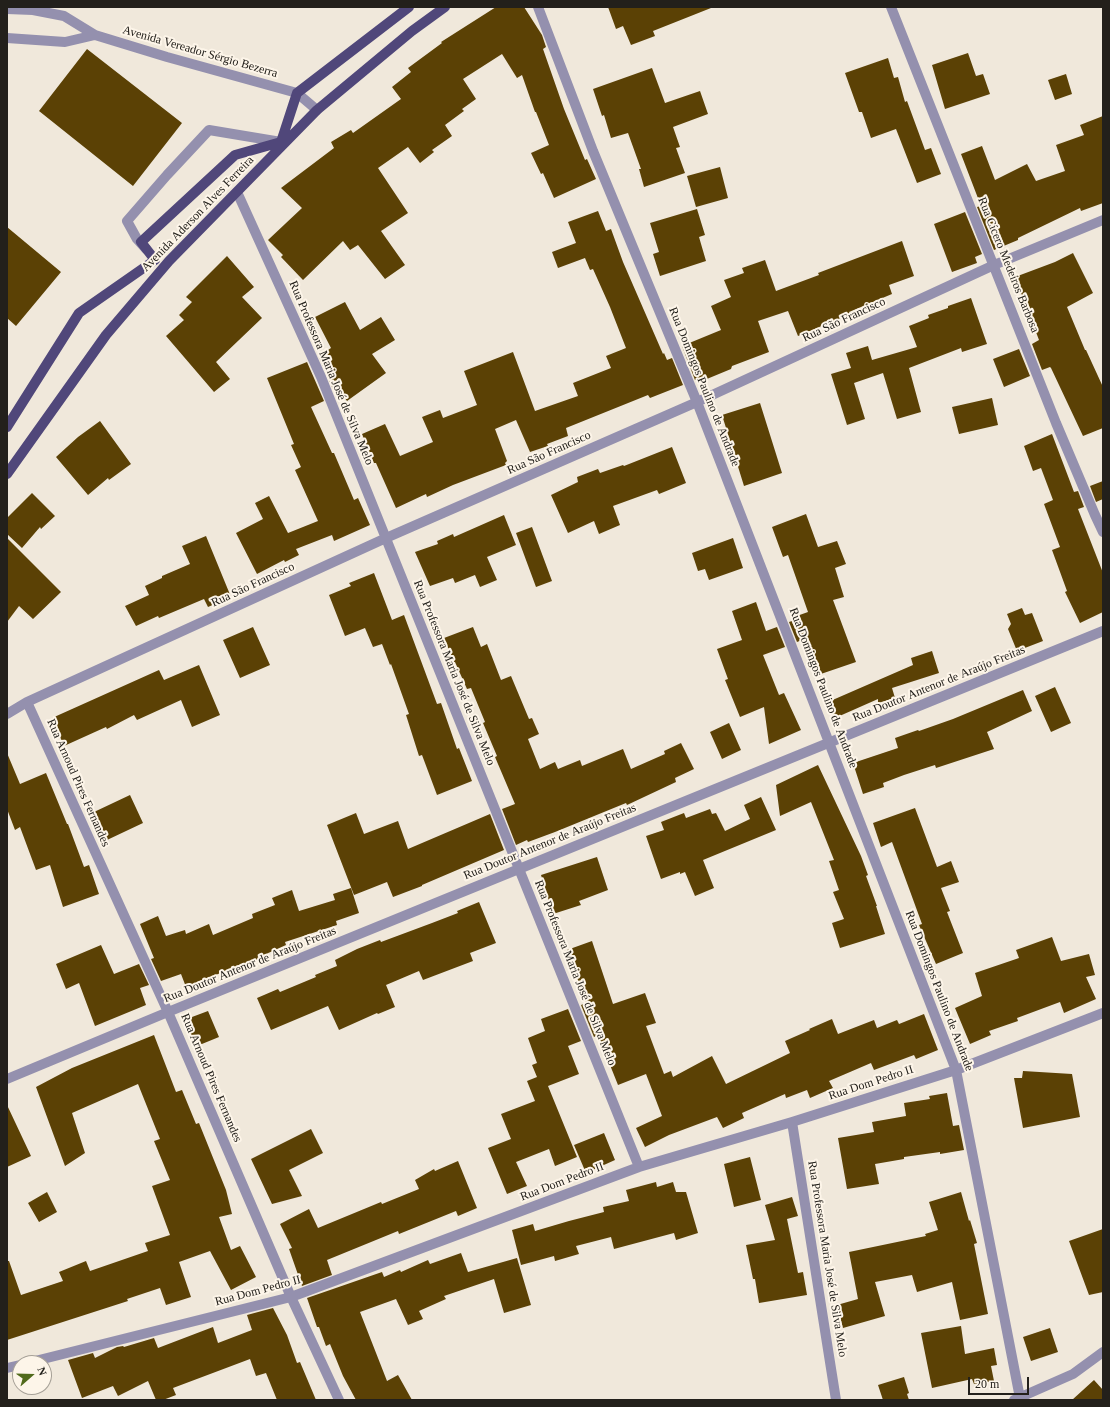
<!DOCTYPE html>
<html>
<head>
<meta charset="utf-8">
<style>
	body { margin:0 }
	#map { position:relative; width:1110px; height:1407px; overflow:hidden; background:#f0e8db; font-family:"Times New Roman",serif }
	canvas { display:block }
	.frame { position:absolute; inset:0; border:8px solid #23201b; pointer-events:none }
	.north { position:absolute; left:12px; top:1355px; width:40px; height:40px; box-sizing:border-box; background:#fdf5e9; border:1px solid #a6a097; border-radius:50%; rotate:70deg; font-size:11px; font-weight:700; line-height:16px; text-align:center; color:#23201b }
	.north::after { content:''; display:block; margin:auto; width:14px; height:18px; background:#516a1b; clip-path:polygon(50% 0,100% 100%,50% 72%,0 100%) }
	.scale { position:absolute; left:968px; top:1377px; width:61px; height:18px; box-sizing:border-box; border:2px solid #23201b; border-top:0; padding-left:5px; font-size:12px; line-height:14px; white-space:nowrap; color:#23201b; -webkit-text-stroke:3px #fdf5e9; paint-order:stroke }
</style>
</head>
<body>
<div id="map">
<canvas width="1110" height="1407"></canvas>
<div class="frame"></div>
<div class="north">N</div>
<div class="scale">20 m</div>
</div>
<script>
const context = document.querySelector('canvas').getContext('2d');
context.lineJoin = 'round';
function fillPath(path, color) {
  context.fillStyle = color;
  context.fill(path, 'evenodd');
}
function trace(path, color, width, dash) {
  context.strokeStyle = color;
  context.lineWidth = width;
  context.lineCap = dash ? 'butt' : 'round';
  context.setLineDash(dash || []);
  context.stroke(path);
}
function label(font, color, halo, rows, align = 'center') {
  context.font = font + ' "Times New Roman",serif';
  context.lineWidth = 4;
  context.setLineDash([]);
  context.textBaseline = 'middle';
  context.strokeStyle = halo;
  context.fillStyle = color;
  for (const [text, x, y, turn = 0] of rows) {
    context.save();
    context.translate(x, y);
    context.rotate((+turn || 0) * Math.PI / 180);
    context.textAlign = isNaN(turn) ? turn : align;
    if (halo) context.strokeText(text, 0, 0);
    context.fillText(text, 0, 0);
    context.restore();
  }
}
fillPath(new Path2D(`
	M 496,7 L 524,7 L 542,35 L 546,47 L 543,49 L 564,109 L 585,160 L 587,159 L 596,179 L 554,198 L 543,173 L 541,174 L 531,153 L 549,145 L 536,112 L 535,112 L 522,75 L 517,78 L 502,54 L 463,79 L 476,99 L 462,109 L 464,111 L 445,125 L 452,136 L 432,150 L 434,152 L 420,163 L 408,147 L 378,168 L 408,213 L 381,231 L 405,265 L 385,279 L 358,245 L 350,250 L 343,241 L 303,280 L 281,257 L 283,255 L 268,240 L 302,208 L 281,188 L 334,148 L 331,142 L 351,130 L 353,133 L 401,99 L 392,87 L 411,72 L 408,68 L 442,43 L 441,42 Z
	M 608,7 L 711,7 L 711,8 L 653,31 L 655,36 L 631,45 L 623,26 L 616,29 Z
	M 87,49 L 182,123 L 133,186 L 39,111 Z
	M 968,53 L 976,76 L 983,74 L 990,94 L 945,109 L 932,65 Z
	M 888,58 L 894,78 L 898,77 L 905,102 L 907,101 L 925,150 L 931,148 L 941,174 L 917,183 L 896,129 L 871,138 L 862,112 L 859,112 L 845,73 Z
	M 652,68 L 665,103 L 700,91 L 708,114 L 673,127 L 680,147 L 676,148 L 685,173 L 644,187 L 639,169 L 641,169 L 628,133 L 611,138 L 604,115 L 602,116 L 593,89 Z
	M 1066,74 L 1072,94 L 1055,100 L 1048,80 Z
	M 1103,116 L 1103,203 L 1081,211 L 1080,208 L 1018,238 L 1018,240 L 994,250 L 977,207 L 981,206 L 961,154 L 982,146 L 995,180 L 1027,164 L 1036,181 L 1065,171 L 1056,145 L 1084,135 L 1080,125 Z
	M 720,167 L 728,198 L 696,207 L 687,176 Z
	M 697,209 L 705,235 L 699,237 L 706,261 L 660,276 L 653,254 L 659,252 L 650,223 Z
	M 598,211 L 606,231 L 611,229 L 623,262 L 663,354 L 664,353 L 667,360 L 672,358 L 683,385 L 650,398 L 648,395 L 566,428 L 568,436 L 547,444 L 548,446 L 530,452 L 516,420 L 495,429 L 507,461 L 505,463 L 506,465 L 453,485 L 427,497 L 426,494 L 396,508 L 376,463 L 374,463 L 362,434 L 385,424 L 400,456 L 433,442 L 422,417 L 440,410 L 443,418 L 477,405 L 464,371 L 513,352 L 535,411 L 578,396 L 573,383 L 611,368 L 606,356 L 626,348 L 610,307 L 593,269 L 590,270 L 585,258 L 558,268 L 552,252 L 576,243 L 568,222 Z
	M 965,212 L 982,254 L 975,257 L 977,263 L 952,272 L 934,224 Z
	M 7,227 L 61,272 L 16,326 L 7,318 Z
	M 902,241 L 914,276 L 889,285 L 892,294 L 849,312 L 850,314 L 798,336 L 788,311 L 758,321 L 769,352 L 732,366 L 731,369 L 702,381 L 701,378 L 695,380 L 682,346 L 721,330 L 711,306 L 731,297 L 724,280 L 744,273 L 742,268 L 765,260 L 776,291 L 819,275 L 818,273 Z
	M 1073,253 L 1093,293 L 1067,307 L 1085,350 L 1086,350 L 1103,387 L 1103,428 L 1083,436 L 1051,368 L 1050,367 L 1042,370 L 1032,344 L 1039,340 L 1015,277 L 1055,262 Z
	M 227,256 L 254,287 L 242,297 L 262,318 L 216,362 L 230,379 L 214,392 L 166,336 L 184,320 L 179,315 L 192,302 L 186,297 Z
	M 971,298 L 987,344 L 962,352 L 961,348 L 909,368 L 921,412 L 897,419 L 883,373 L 854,383 L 865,419 L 847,425 L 831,374 L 851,368 L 846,353 L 868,346 L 872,360 L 917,347 L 909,326 L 929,318 L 928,315 L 948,308 L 948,306 Z
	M 345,302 L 360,330 L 381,317 L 395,340 L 372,354 L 386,373 L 347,401 L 342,394 L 336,396 L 319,357 L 326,354 L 325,352 L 331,348 L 315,317 Z
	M 1019,349 L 1030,376 L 1004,387 L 993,359 Z
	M 307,362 L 324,401 L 311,407 L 332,453 L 334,453 L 354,500 L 358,498 L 370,525 L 334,541 L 332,535 L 296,549 L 299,555 L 285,562 L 284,560 L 257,574 L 236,533 L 263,519 L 255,503 L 269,496 L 288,533 L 318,521 L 295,470 L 301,467 L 291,445 L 294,444 L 267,378 Z
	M 992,398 L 998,425 L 959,434 L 952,407 Z
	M 760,403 L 782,473 L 744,486 L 722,415 Z
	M 100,421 L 131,464 L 109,480 L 108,478 L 88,495 L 56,457 L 78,437 Z
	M 1052,434 L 1074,492 L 1078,491 L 1084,507 L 1078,509 L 1103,573 L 1103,612 L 1080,623 L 1065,592 L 1067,591 L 1052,550 L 1060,547 L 1044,504 L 1053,500 L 1041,468 L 1033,471 L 1024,446 Z
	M 672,447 L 686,483 L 659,494 L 657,490 L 613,506 L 620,525 L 599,534 L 594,521 L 568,533 L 551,495 L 578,482 L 577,477 L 598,469 L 600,473 L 623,465 L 624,466 Z
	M 1103,481 L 1103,499 L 1096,502 L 1090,486 Z
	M 32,493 L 55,516 L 41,529 L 40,527 L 22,548 L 7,534 L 7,518 Z
	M 806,514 L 818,547 L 837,541 L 846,564 L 835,568 L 844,597 L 833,600 L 856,662 L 815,676 L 802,640 L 797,642 L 789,622 L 795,620 L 794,617 L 808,612 L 788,555 L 783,557 L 772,527 Z
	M 504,515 L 516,545 L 487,557 L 497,580 L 480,587 L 475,575 L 455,583 L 453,578 L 430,586 L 415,552 L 438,544 L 437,541 L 453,534 L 454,537 Z
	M 532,527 L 552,581 L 536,587 L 516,533 Z
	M 206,536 L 231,597 L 208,607 L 204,599 L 159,618 L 158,616 L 136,626 L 125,606 L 149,595 L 145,586 L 162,578 L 162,576 L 190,564 L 182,546 Z
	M 7,538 L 61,592 L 33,619 L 19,606 L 7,622 Z
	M 733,538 L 743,568 L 709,580 L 705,569 L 698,571 L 692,553 Z
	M 374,573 L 392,620 L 404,615 L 437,704 L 441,703 L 457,749 L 459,748 L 472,781 L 437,795 L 422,755 L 419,756 L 406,715 L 409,714 L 391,664 L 390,665 L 382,644 L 373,647 L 365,628 L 345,636 L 329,595 L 351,586 L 349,583 Z
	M 756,602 L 766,631 L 777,627 L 785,647 L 763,655 L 779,695 L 784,693 L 801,730 L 769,744 L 764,707 L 740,717 L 725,680 L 728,679 L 717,649 L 742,640 L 732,611 Z
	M 1022,608 L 1025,615 L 1032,613 L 1043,641 L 1017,651 L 1008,629 L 1011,624 L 1007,614 Z
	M 253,627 L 270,665 L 240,678 L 223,640 Z
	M 473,627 L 481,647 L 487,644 L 501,680 L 511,676 L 529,719 L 532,718 L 539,734 L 528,739 L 540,769 L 555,762 L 558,769 L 580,760 L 582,766 L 623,749 L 631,769 L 665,754 L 664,751 L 681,743 L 694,769 L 675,778 L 676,782 L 627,805 L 626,803 L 555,832 L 528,842 L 527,840 L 516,845 L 502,809 L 515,804 L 495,757 L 497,756 L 483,723 L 485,722 L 471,688 L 467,689 L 455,662 L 454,662 L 444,638 Z
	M 932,651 L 939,673 L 892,688 L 895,698 L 878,703 L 878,699 L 835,718 L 828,702 L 913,665 L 911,658 Z
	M 199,665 L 220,715 L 192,727 L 181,700 L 137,720 L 134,715 L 107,729 L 106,727 L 64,746 L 52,718 L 159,670 L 164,680 Z
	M 1055,687 L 1071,723 L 1051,732 L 1035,696 Z
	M 1023,690 L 1032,711 L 987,732 L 994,749 L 936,768 L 935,765 L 904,775 L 883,783 L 884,787 L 863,794 L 853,763 L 898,748 L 895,738 L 918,730 L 919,731 L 953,719 Z
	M 729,723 L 741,750 L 722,759 L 710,732 Z
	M 7,753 L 20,784 L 46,773 L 67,824 L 68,824 L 84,867 L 89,865 L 99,894 L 63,907 L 50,865 L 36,870 L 20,827 L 15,830 L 7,809 Z
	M 818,765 L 861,856 L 868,875 L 866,876 L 877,906 L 876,906 L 885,934 L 840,948 L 832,923 L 844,919 L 833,892 L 839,890 L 829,861 L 834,860 L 811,802 L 780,816 L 776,785 Z
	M 130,795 L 143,823 L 107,840 L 94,812 Z
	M 761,797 L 776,830 L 703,860 L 714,888 L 695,896 L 685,872 L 680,874 L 680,872 L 661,879 L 646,836 L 664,830 L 661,822 L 684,813 L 686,818 L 710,809 L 712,814 L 716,813 L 725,831 L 750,819 L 744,805 Z
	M 915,808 L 937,867 L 951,861 L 959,882 L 941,888 L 950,911 L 947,912 L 963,953 L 936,964 L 919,925 L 922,924 L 892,842 L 881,847 L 873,823 Z
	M 356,813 L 364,834 L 398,821 L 408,849 L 490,814 L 504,850 L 422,885 L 422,886 L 393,897 L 387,882 L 354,895 L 327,825 Z
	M 597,857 L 608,890 L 579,901 L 581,905 L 553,914 L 541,875 Z
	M 351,888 L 359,913 L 336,921 L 337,925 L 285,942 L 286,945 L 266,954 L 267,957 L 226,970 L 226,971 L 202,980 L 202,981 L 186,987 L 181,974 L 161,981 L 151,959 L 154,958 L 140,924 L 158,916 L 166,936 L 185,930 L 186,934 L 209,924 L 213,935 L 253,918 L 252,914 L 275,905 L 272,898 L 292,890 L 299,911 L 335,900 L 333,894 Z
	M 479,902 L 496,943 L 470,953 L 473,961 L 423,980 L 419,971 L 386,985 L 395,1007 L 378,1014 L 377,1013 L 339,1030 L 328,1006 L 271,1030 L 257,998 L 278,989 L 280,992 L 316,977 L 315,975 L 337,966 L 335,960 L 357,949 L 380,940 L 381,942 L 432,923 L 458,913 L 457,911 Z
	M 1052,937 L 1061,961 L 1089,954 L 1095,975 L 1086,977 L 1096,999 L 1064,1013 L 1060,1002 L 1017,1018 L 1018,1021 L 989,1031 L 991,1035 L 970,1044 L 955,1008 L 982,996 L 975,973 L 1019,958 L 1016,950 Z
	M 592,941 L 613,1004 L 645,993 L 656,1023 L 646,1026 L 664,1074 L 671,1071 L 673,1077 L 712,1056 L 726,1084 L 790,1053 L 785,1041 L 810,1030 L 809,1029 L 832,1019 L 838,1034 L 874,1020 L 877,1028 L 897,1020 L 899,1024 L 924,1014 L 938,1050 L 916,1059 L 914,1055 L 874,1070 L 871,1063 L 829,1081 L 833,1088 L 810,1098 L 807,1090 L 786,1098 L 785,1094 L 742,1113 L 744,1118 L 723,1128 L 717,1117 L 669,1135 L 645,1147 L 636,1128 L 662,1116 L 646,1074 L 618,1085 L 598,1035 L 594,1037 L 581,1005 L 586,1003 L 567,950 Z
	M 101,945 L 114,974 L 139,964 L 149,985 L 140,988 L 146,1005 L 95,1026 L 79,983 L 66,989 L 56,964 Z
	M 568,1009 L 581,1041 L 568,1046 L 579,1074 L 548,1086 L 577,1157 L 555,1166 L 549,1149 L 516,1162 L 527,1186 L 507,1194 L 488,1148 L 511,1139 L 501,1114 L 535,1101 L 527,1081 L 537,1077 L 532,1065 L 537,1063 L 528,1038 L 545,1031 L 541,1019 Z
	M 208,1011 L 219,1037 L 197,1046 L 184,1020 Z
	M 154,1035 L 176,1092 L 182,1090 L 196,1124 L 199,1123 L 226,1190 L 232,1214 L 219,1217 L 231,1250 L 240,1246 L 256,1277 L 231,1290 L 210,1251 L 179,1262 L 191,1297 L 166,1305 L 160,1288 L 127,1299 L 128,1301 L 7,1340 L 7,1261 L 9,1261 L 21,1295 L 63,1281 L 59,1272 L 86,1261 L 90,1271 L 148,1251 L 145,1243 L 170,1235 L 152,1186 L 170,1180 L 154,1141 L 160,1139 L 138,1084 L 72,1113 L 85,1153 L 65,1166 L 36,1087 L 72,1068 Z
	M 1023,1071 L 1072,1074 L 1080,1117 L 1023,1128 L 1014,1078 L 1022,1078 Z
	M 947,1093 L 953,1126 L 959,1125 L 964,1150 L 940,1154 L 940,1152 L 904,1157 L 904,1159 L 875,1164 L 879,1184 L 847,1189 L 838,1138 L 874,1132 L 872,1122 L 906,1116 L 904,1103 L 930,1099 L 929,1096 Z
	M 7,1105 L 31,1156 L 7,1167 Z
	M 311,1129 L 323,1153 L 289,1170 L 302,1196 L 272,1204 L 251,1159 Z
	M 604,1133 L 615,1160 L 586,1173 L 574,1145 Z
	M 750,1157 L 761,1200 L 734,1207 L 724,1164 Z
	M 458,1161 L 477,1208 L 458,1216 L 456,1211 L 399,1234 L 398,1231 L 327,1260 L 332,1275 L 302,1286 L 289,1249 L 292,1248 L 280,1224 L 309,1209 L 318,1228 L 381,1202 L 382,1204 L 419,1189 L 415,1180 L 434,1169 L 435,1171 Z
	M 656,1182 L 657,1187 L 673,1182 L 676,1192 L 686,1192 L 698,1233 L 676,1240 L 674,1233 L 614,1249 L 611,1237 L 576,1246 L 579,1254 L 555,1261 L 554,1256 L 521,1265 L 512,1230 L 533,1224 L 535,1231 L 569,1221 L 604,1212 L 603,1207 L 629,1201 L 626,1190 Z
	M 47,1192 L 57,1212 L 39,1222 L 28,1203 Z
	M 961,1192 L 969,1221 L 970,1220 L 977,1243 L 974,1244 L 988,1314 L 960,1320 L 952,1282 L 917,1292 L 912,1275 L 875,1282 L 885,1316 L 843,1328 L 837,1305 L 858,1299 L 849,1252 L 926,1236 L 925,1234 L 938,1230 L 929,1202 Z
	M 792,1197 L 798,1216 L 787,1219 L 798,1273 L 803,1272 L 807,1295 L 759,1303 L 755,1279 L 753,1279 L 746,1245 L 775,1240 L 765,1205 Z
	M 1103,1229 L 1103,1292 L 1089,1295 L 1069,1241 Z
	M 461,1253 L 468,1272 L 517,1258 L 531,1305 L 504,1313 L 494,1279 L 444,1296 L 446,1299 L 419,1311 L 423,1319 L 408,1325 L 396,1299 L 360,1312 L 387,1381 L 398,1375 L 412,1400 L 356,1400 L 343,1376 L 330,1344 L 326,1346 L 319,1327 L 317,1327 L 307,1298 L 382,1272 L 384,1277 L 400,1270 L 401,1272 L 428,1260 L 430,1264 Z
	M 273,1308 L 287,1335 L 297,1363 L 300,1362 L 316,1400 L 277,1400 L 266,1373 L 256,1376 L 250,1359 L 173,1388 L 176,1395 L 163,1400 L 156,1400 L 148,1381 L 118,1396 L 113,1386 L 82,1398 L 68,1360 L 93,1353 L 95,1358 L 117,1347 L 123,1346 L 124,1347 L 154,1338 L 158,1348 L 213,1327 L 218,1343 L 252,1330 L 247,1315 Z
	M 961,1326 L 965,1354 L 994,1348 L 997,1365 L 991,1366 L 994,1381 L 974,1384 L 972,1379 L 932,1388 L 921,1333 Z
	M 1050,1328 L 1058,1352 L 1031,1361 L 1023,1337 Z
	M 904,1377 L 909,1393 L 907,1394 L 909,1400 L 883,1400 L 878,1385 Z
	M 1094,1380 L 1103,1390 L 1103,1400 L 1072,1400 Z`), '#5b4105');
trace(new Path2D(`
	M 146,249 L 137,239 L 127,221 L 167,175 L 209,130 L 281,142`), '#9490ae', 10);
trace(new Path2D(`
	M 538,7 L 593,151 L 697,402 L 956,1070 L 1020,1398
	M 891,7 L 1056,423 L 1095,515 L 1103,532
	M 7,9 L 33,10 L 64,16 L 95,35 L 167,57 L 297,93 L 317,110
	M 7,38 L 65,42 L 95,35
	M 237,192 L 321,377 L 639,1167
	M 27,702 L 168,1012 L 291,1297 L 339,1400
	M 7,714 L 27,702 L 386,538 L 697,402 L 994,265 L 1103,220
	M 7,1079 L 168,1012 L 1103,631
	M 792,1122 L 836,1400
	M 27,1363 L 291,1297 L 639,1167 L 792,1122 L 956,1070 L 1103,1013
	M 7,1368 L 20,1365
	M 1014,1400 L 1073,1374 L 1103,1352`), '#9490ae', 10);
trace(new Path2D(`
	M 7,427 L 79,313 L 155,260 L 141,242 L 235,155 L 281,142 L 297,93 L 409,7
	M 7,474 L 106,335 L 169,261 L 317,110 L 412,31 L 445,7`), '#50477a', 10);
label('12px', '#23201b', '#fdf5e9', [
	["Avenida Vereador Sérgio Bezerra",200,52,16],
	["Avenida Aderson Alves Ferreira",198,214,-46],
	["Rua Cícero Medeiros Barbosa",1008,265,68],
	["Rua São Francisco",844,320,-25],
	["Rua Professora Maria José de Silva Melo",331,373,67],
	["Rua Domingos Paulino de Andrade",704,387,68],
	["Rua São Francisco",549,453,-24],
	["Rua São Francisco",253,585,-25],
	["Rua Professora Maria José de Silva Melo",454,673,68],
	["Rua Doutor Antenor de Araújo Freitas",939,684,-22],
	["Rua Domingos Paulino de Andrade",823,688,69],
	["Rua Arnoud Pires Fernandes",78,783,66],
	["Rua Doutor Antenor de Araújo Freitas",550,842,-22],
	["Rua Doutor Antenor de Araújo Freitas",250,965,-22],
	["Rua Professora Maria José de Silva Melo",575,973,68],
	["Rua Domingos Paulino de Andrade",939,991,69],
	["Rua Arnoud Pires Fernandes",211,1078,67],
	["Rua Dom Pedro II",871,1083,-18],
	["Rua Dom Pedro II",562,1182,-21],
	["Rua Professora Maria José de Silva Melo",827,1259,81],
	["Rua Dom Pedro II",258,1291,-15]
]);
</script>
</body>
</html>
